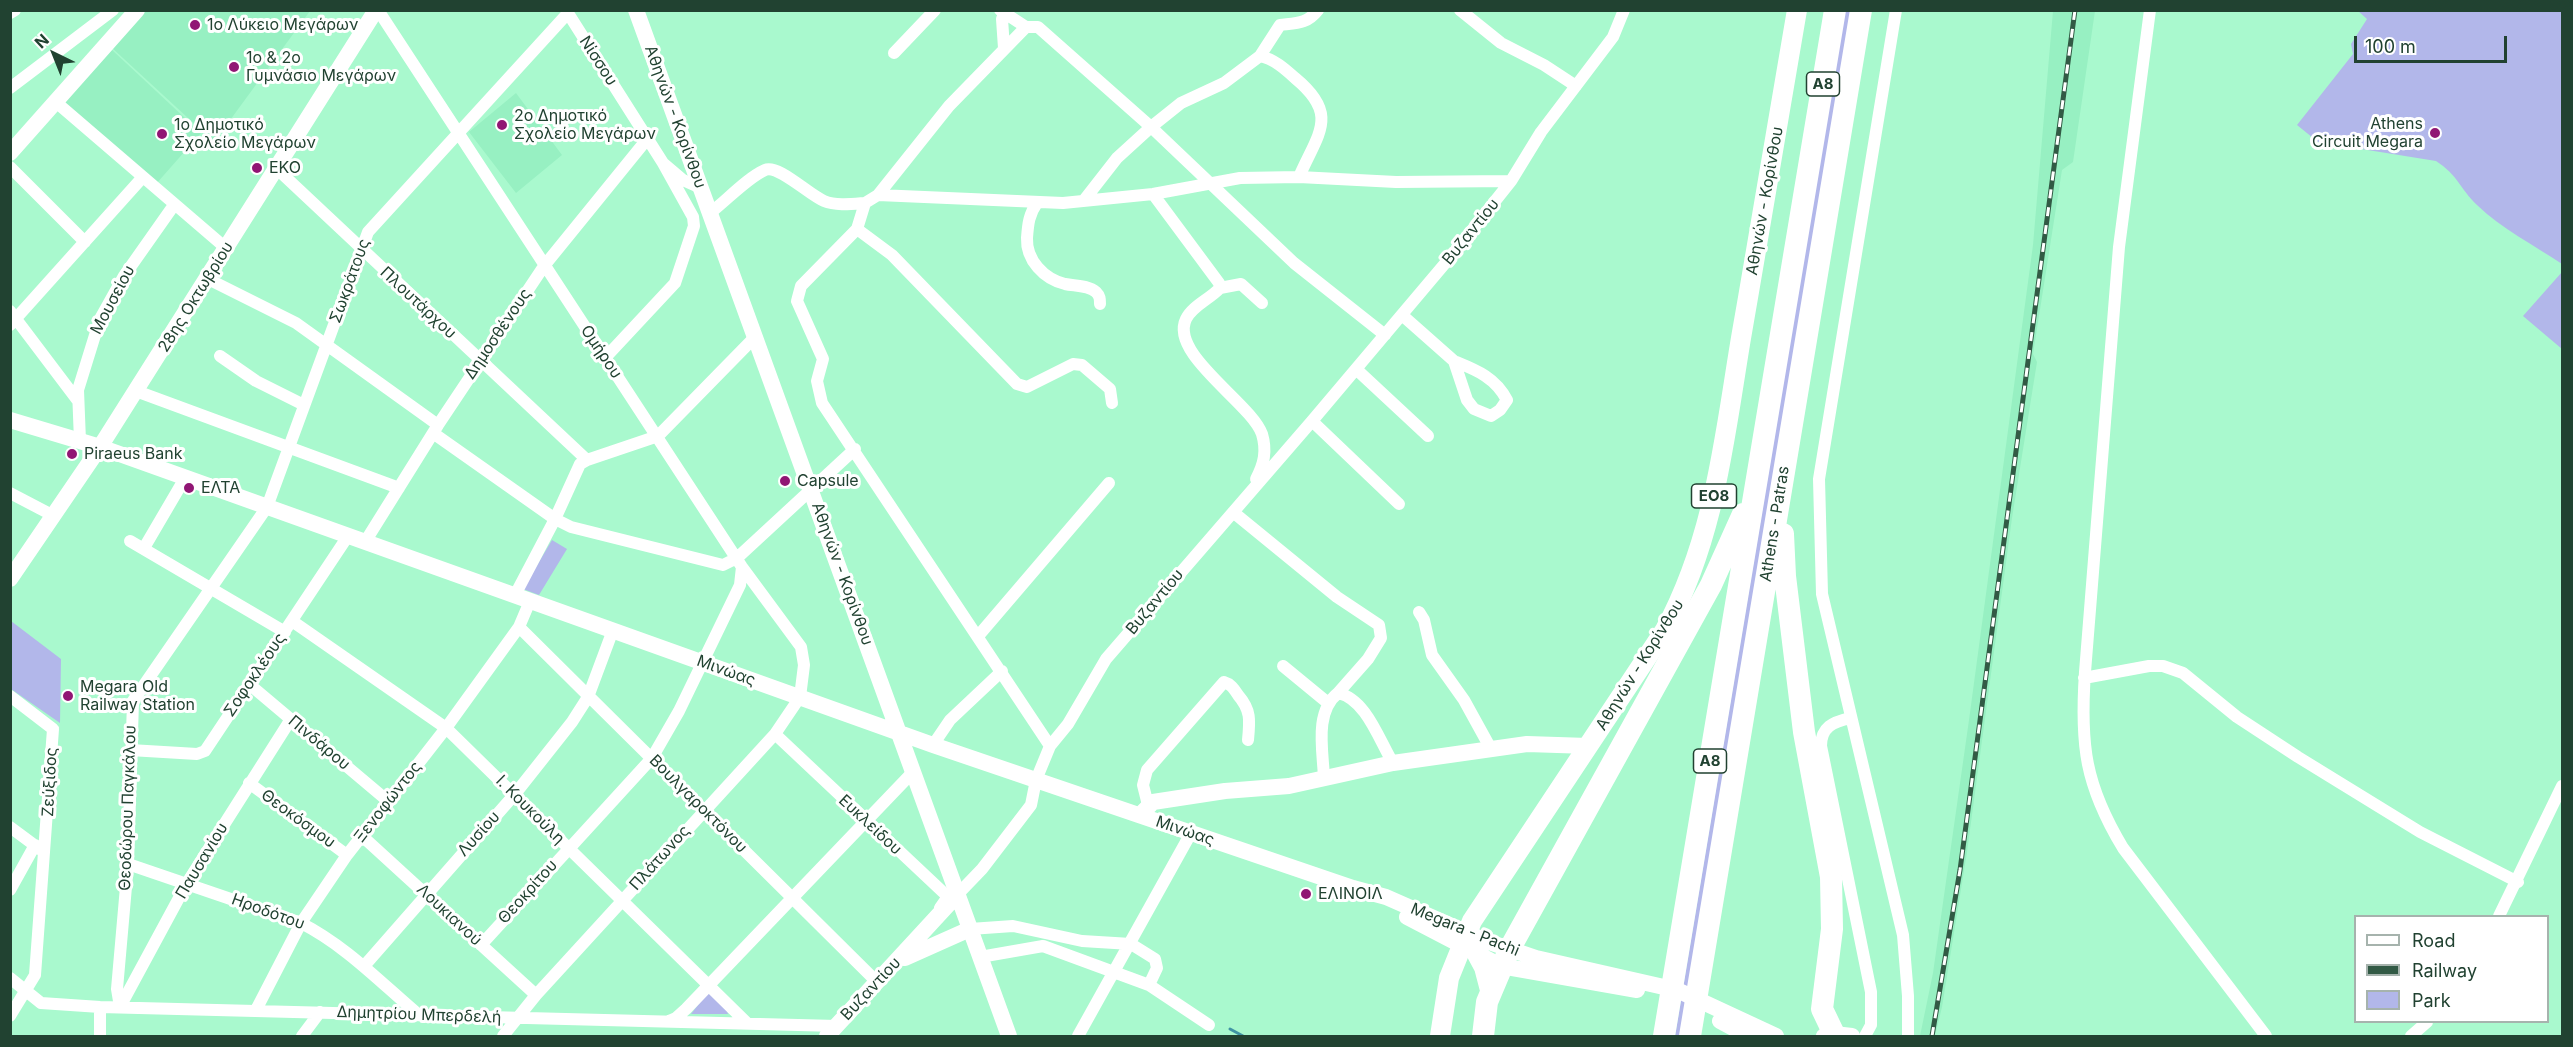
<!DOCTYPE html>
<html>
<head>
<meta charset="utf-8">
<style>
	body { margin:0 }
	#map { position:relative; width:2573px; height:1047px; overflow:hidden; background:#a9f9ce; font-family:Inter,sans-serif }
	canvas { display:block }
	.frame { position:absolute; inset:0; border:12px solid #214231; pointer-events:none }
	.legend { position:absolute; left:2354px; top:915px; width:195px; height:108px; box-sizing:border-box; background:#fff; border:2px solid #a6b3ad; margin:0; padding:8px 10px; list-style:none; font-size:18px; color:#214231 }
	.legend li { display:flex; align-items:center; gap:12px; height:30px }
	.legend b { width:30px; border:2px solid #a6b3ad }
	.north { position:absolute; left:24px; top:24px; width:60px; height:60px; -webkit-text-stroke:4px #fff; paint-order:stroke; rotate:317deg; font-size:16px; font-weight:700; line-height:24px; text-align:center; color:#214231 }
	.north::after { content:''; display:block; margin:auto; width:21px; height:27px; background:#214231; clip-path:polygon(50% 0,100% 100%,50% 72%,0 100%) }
	.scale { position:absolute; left:2354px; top:36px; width:153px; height:27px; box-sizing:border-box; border:3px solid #214231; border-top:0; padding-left:8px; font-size:18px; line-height:21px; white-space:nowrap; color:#214231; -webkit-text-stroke:4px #fff; paint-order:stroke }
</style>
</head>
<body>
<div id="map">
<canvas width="2573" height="1047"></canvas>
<div class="frame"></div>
<ul class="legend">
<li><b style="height:8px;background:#fff"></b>Road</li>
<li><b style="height:8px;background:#325a45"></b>Railway</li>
<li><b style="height:16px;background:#b2b7ea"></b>Park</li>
</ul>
<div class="north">N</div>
<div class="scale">100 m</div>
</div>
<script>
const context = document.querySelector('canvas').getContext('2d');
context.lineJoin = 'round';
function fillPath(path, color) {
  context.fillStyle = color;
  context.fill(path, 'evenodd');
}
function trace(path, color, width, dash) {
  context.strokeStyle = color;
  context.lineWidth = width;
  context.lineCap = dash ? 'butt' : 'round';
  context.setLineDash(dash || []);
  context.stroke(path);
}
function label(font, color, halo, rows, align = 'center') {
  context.font = font + ' Inter,sans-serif';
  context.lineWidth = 6;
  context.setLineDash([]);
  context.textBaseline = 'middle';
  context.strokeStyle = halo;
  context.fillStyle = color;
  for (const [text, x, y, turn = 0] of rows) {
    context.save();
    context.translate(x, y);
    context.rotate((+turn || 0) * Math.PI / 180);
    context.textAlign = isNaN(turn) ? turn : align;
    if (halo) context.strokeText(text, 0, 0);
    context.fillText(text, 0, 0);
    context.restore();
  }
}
fillPath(new Path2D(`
	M 143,11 L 310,11 L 214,142 L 111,47 Z
	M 2053,11 L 2095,11 L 2073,162 L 2062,170 L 2033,354 L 2037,362 L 2012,518 L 1967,852 L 1942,1007 L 1935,1036 L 1920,1036 L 1933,973 L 1969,720 L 2033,245 Z
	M 111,49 L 201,133 L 156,184 L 62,100 Z
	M 516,93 L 562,155 L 516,193 L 469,132 Z`), '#97f0c2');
fillPath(new Path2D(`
	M 1845,11 L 1851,11 L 1681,1036 L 1675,1036 Z
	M 2358,11 L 2562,11 L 2562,264 C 2534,245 2502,229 2477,205 C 2460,189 2458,175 2436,161 L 2318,142 L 2297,125 L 2353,54 L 2351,44 L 2367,19 Z
	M 2562,272 L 2562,349 L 2523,316 Z
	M 552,540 L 567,549 L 539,595 L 523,589 Z
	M 11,621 L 61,659 L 60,723 L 11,689 Z
	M 708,992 L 727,1011 L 728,1014 L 691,1014 Z`), '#b2b7ea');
trace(new Path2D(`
	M 1230,1029 L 1243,1036`), '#4094a4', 3);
trace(new Path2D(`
	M 378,10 L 742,567 L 801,647 L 804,665 L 800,697 L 775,734 L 536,995 L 503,1036
	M 566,10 L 663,163 L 683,180 L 701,188
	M 1000,10 L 1026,27
	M 1460,10 L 1501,43 L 1544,65 L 1576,86
	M 1896,10 L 1819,479 L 1822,594 L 1903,935 L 1908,996 L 1908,1036
	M 2150,10 L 2119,247 L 2085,672 C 2080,745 2085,785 2123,848 L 2266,1036
	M 10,13 L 15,10
	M 1004,48 L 1002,19 L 1006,10
	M 894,53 L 935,10
	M 1260,56 L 1280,25 C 1297,23 1307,24 1318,10
	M 10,88 L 113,10
	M 57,103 L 227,249
	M 10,167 L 85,242
	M 277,169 L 587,460
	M 1153,194 L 1219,283 L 1220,288 C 1210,299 1192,306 1186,319 C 1169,354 1251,403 1262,434 C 1267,451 1264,464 1256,479
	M 878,195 L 949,106 L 1026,27 L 1038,27 L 1151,127 L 1294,263 L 1385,335
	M 1085,199 L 1117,158 L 1151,127 L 1181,103 L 1224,83 L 1260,56 C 1274,59 1285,69 1295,78 C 1340,115 1318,133 1299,177
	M 1037,203 C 1029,214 1028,224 1027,238 C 1026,260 1044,279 1065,284 C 1075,286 1088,285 1096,292 C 1100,296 1100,299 1100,304
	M 710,213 C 726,201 747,178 765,170 C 778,164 809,195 824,201 C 836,206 852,204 865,203
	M 857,229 L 892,255 L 1017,384 L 1027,387 L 1073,364 L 1082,365 L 1110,389 L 1112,403
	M 208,279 L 296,323 L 438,425
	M 1220,288 L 1241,284 L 1262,303
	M 10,311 L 78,401
	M 1402,315 L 1454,361 L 1467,400 L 1474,409 L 1491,416 L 1500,410 L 1507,400 C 1495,377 1476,370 1454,361
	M 10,325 L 142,178
	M 220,356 L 256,381 L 304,405
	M 605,358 L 675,283 L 694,226 L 693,217 L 663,163
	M 1356,369 L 1428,436
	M 136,391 L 399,488
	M 1312,421 L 1399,504
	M 433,433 L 555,519 L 571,527 L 723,565 L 737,558 L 855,449
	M 80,441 L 78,390 L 100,319 L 124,276 L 174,205
	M 10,493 L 54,516
	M 1233,512 L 1337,597 L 1379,625 L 1381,638 L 1368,659 L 1338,693
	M 130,541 L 285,632
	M 365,542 L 438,425 L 544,266 L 648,138
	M 144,548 L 185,478
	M 515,595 L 555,519 L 580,464 L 587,460 L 658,436 L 755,337
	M 1419,612 L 1424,620 L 1432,655 L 1464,700 L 1491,749
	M 292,621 L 446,728 L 747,1023
	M 519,627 L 877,982
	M 979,635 L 1109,483
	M 1283,666 L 1328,703
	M 2084,678 L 2149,666 L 2163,666 L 2183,673 L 2237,717 L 2298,757 L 2420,832 L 2518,882
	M 249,684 L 389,802
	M 10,696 L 53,729 L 35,975 L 10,1016
	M 1850,718 C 1833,722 1821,727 1821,746 L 1871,992 L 1871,1025 L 1865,1036
	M 775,734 L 945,894 L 947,898 L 940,908
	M 933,745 L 950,720 L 1002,671
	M 1050,746 L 822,403 L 817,381 L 823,359 L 797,301 L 801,286 L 857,229 L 865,203 L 878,195 L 1063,203 L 1153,194 L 1240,178 L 1299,177 L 1396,182 L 1511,181 L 1541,132 L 1613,37 L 1624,10
	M 130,750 L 197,754 L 205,751 L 348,536
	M 1324,778 C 1323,751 1314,712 1338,693 C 1366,699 1379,740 1393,763
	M 249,783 L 347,855
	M 1148,805 L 1143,785 L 1147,770 L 1224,682 C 1231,684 1234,689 1238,695 C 1251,710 1250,720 1248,740
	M 10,827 L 41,850
	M 362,836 L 536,995
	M 128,864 L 301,923 C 346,946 380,982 419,1015
	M 10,890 L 35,845
	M 957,895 L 982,869 L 1031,805 L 1036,780 L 1050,746 L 1068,724 L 1106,659 L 1312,421 L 1453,254 L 1511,181
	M 2499,916 L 2562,786
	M 970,929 L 1013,926 L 1082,941 L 1131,944 L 1155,959 L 1157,968 L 1149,985 L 1209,1025
	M 481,945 L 652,758 L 679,711 L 740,585 L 742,567
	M 980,957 L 1043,946 L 1149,985
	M 365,965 L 515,794 L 572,722 L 588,697 L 613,630
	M 10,978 L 41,1003 L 100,1007 L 837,1026
	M 120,1007 L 117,989 L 128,864 L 133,701 L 267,507 L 368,232 L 568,13
	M 120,1007 L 187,883 L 291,719
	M 256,1010 L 301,923 L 347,855 L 446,728 L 519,627 L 530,601
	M 669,1021 L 676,1018 L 686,1009 L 912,773
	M 100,1036 L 100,1007
	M 302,1036 L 320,1012
	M 1078,1036 L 1191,833
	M 2411,1036 L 2427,1022`), '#fff', 12);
trace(new Path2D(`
	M 636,10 L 1009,1036
	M 10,153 L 137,10
	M 10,420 L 100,447 L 933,745 L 1353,888 L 1386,897 L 1486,941 L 1536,958 L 1677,990 L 1776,1036
	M 10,579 L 100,447 L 376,10
	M 1140,815 L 1153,802 L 1225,791 L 1289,786 L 1393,763 L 1527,744 L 1588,746
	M 1407,917 L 1501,966 L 1637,990
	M 905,958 L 970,929
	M 1720,1021 L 1748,1036
	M 827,1036 L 957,895
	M 1824,1036 L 1834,1034 L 1852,1036`), '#fff', 16);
trace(new Path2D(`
	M 1440,1036 L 1449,978 L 1472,921 L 1665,630 C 1715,537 1724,440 1741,338 C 1760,229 1778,120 1797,10`), '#fff', 20);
trace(new Path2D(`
	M 1783,534 L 1785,576 L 1804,732 L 1831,877 L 1832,929 L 1822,1009 L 1834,1034
	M 1478,954 L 1485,967 L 1491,990
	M 1483,1036 L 1487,1002 L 1509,950 L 1711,585 L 1743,514
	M 1664,1036 L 1835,10
	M 1690,1036 L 1861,10`), '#fff', 22);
const rail = new Path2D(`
	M 1932,1036 L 1960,870 L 2075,10`);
trace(rail, '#325a45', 5);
trace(rail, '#fff', 3, [9]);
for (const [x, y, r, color] of [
	[195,25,6,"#911674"],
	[234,67,6,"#911674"],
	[502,125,6,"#911674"],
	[2435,133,6,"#911674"],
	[162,134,6,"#911674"],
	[257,168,6,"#911674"],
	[72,454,6,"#911674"],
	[785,481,6,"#911674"],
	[189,488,6,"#911674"],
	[68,696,6,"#911674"],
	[1306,894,6,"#911674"]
]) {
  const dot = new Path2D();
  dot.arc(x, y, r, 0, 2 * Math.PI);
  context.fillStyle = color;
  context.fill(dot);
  trace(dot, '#fff', 2);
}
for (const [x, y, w] of [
	[1823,84,33],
	[1714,496,45],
	[1710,761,33]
]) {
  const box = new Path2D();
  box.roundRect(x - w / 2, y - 12, w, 24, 4.5);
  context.fillStyle = '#fff';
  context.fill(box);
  trace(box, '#214231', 1.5);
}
label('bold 15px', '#214231', null, [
	["Α8",1823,84],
	["ΕΟ8",1714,496],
	["Α8",1710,761]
]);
label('16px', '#214231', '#fff', [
	["1ο Λύκειο Μεγάρων",207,25],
	["1ο & 2ο",246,58],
	["Γυμνάσιο Μεγάρων",246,76],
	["2ο Δημοτικό",514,116],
	["Σχολείο Μεγάρων",514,134],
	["Athens",2423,124,"right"],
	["Circuit Megara",2423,142,"right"],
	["1ο Δημοτικό",174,125],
	["Σχολείο Μεγάρων",174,143],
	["EKO",269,168],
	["Piraeus Bank",84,454],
	["Capsule",797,481],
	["ΕΛΤΑ",201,488],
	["Megara Old",80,687],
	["Railway Station",80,705],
	["ΕΛΙΝΟΙΛ",1318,894]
], 'left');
label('16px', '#214231', '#fff', [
	["Νίσσου",598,61,57],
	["Αθηνών - Κορίνθου",675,117,70],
	["Αθηνών - Κορίνθου",1765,201,-80],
	["Βυζαντίου",1471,232,-51],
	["Σωκράτους",350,281,-70],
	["28ης Οκτωβρίου",196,297,-58],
	["Μουσείου",113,300,-62],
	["Πλουτάρχου",418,303,43],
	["Δημοσθένους",498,334,-56],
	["Ομήρου",601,352,56],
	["Athens - Patras",1775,524,-81],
	["Αθηνών - Κορίνθου",842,574,70],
	["Βυζαντίου",1155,602,-50],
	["Αθηνών - Κορίνθου",1640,665,-58],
	["Μινώας",726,671,20],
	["Σοφοκλέους",255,675,-56],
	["Πινδάρου",319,743,40],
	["Ζεύξιδος",50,782,-87],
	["Ξενοφώντος",388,802,-52],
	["Βουλγαροκτόνου",698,804,45],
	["Θεοδώρου Παγκάλου",128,808,-88],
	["Ι. Κουκούλη",530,810,45],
	["Θεοκόσμου",298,819,36],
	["Ευκλείδου",870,825,43],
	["Μινώας",1185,831,19],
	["Λυσίου",479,834,-48],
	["Πλάτωνος",660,858,-48],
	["Παυσανίου",202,861,-59],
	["Θεοκρίτου",528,892,-48],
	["Ηροδότου",268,912,20],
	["Λουκιανού",449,915,43],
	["Megara - Pachi",1465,930,22],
	["Βυζαντίου",871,989,-47],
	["Δημητρίου Μπερδελή",419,1015,2]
]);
</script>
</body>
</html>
